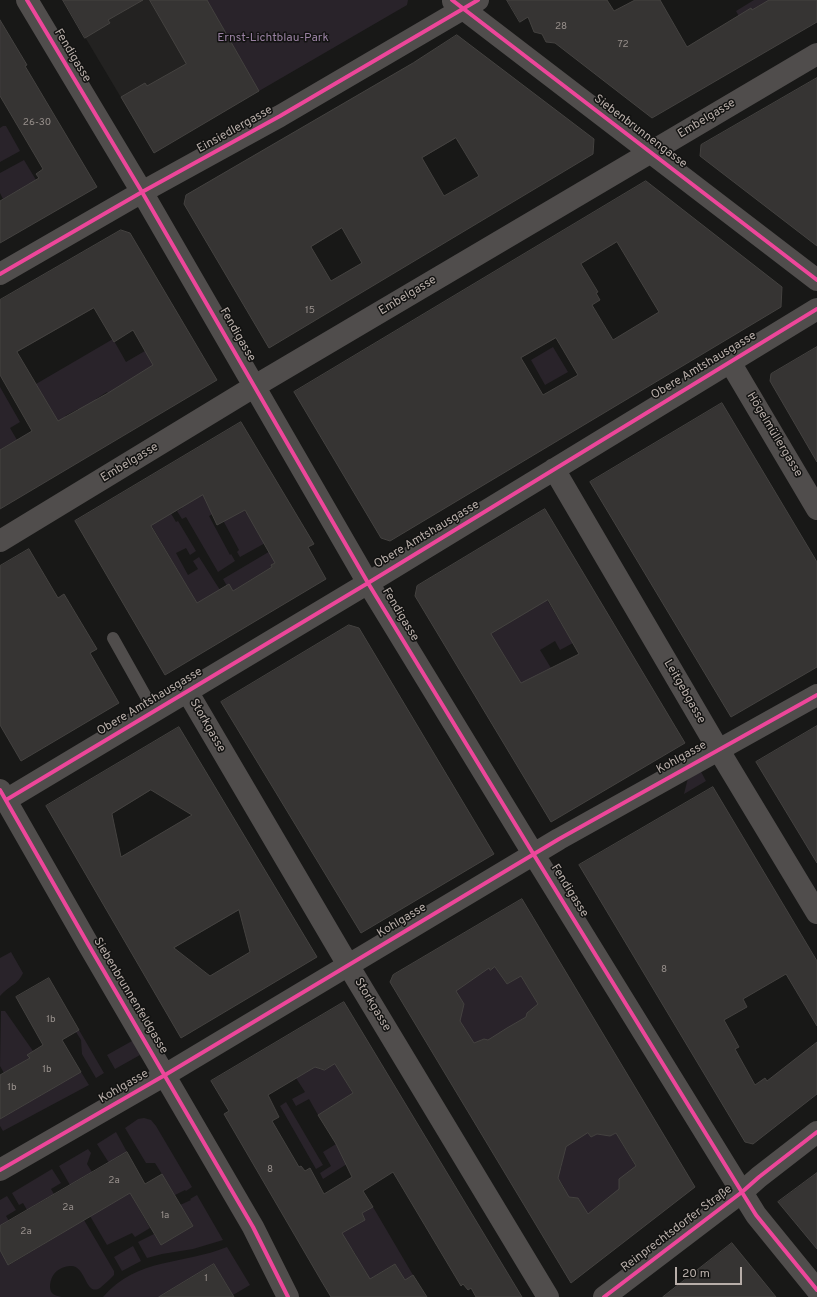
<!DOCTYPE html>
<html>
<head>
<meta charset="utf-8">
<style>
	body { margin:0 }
	#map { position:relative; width:817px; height:1297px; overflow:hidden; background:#181817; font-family:Overpass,sans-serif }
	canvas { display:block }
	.scale { position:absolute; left:675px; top:1267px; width:67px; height:18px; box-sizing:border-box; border:2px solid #b8aea9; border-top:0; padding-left:5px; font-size:12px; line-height:14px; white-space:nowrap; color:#b8aea9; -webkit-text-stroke:3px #131312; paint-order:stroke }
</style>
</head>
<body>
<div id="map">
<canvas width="817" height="1297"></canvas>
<div class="scale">20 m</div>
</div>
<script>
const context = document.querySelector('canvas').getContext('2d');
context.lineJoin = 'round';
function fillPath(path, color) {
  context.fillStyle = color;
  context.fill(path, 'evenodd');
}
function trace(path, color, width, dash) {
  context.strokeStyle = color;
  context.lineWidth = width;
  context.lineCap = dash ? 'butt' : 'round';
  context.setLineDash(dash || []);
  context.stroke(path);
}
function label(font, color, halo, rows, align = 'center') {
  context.font = font + ' Overpass,sans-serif';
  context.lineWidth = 3;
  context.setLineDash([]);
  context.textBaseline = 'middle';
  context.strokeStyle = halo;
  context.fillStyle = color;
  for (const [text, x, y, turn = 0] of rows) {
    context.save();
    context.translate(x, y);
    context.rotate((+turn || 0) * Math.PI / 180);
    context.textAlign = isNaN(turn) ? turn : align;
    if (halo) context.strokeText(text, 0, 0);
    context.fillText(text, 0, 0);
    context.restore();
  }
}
fillPath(new Path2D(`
	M 63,0 L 207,0 L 259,91 L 154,153 Z`), '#232221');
fillPath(new Path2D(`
	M 207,0 L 408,0 L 407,5 L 259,91 Z
	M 754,0 L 779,0 C 761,2 755,8 742,22 L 736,11 Z
	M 3,126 L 6,126 L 20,151 L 0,162 L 0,128 Z
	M 24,160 L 36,180 L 3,199 L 0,193 L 0,173 Z
	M 113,339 L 126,362 L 150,348 L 159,363 L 126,382 L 109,395 L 107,392 L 96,399 L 98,403 L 81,414 L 78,409 L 65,416 L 67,420 L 60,425 L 36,384 Z
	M 553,347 L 568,372 L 545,385 L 531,360 Z
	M 0,387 L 20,422 L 10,428 L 17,440 L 0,450 Z
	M 201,491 L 241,505 L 246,513 L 249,511 L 257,526 L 255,527 L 259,535 L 267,542 L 240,557 L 237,552 L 239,550 L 218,511 L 209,516 L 230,555 L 231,554 L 235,561 L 218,572 L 186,517 L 182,519 L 177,511 L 182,508 L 180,503 Z
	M 169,510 L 176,522 L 178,521 L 196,551 L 190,555 L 186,548 L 176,553 L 188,575 L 198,569 L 193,561 L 199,557 L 220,590 L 206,619 L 143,511 Z
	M 272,550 L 278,561 L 271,565 L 272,567 L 233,591 L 227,586 L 223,579 Z
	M 547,600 L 573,643 L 560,650 L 555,641 L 540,650 L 551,668 L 539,674 L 526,700 L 514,671 L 497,644 L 492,647 L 486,637 Z
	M 699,768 L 706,781 L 684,794 L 689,774 Z
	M 11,952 L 23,973 C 18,985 8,986 0,996 L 0,958 Z
	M 488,966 L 490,970 L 495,967 L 507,984 L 521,976 L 542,1010 L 530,1010 L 527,1013 L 526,1017 L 489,1040 L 484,1039 L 481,1040 L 477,1050 L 456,1015 L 462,1011 L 464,1004 L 460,998 L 453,996 L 457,984 Z
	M 1,1011 L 5,1011 L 33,1051 L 28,1055 L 30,1058 L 4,1073 L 0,1066 Z
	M 79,1030 L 104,1073 L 96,1078 L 82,1054 L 81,1040 L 76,1032 Z
	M 132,1041 L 136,1043 L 140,1055 L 115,1069 L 107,1055 Z
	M 334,1061 L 353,1094 L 318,1115 L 309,1099 L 296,1106 L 292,1099 L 305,1092 L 296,1078 L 317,1066 L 319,1069 L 324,1070 L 333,1065 Z
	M 81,1072 L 89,1085 L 3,1131 L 0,1126 L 0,1119 Z
	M 286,1102 L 323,1165 L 316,1169 L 280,1106 Z
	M 144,1118 L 151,1120 L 156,1126 L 192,1187 L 186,1191 L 185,1190 L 175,1195 L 155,1163 L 146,1163 L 125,1128 L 138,1119 Z
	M 609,1129 L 613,1135 L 616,1133 L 639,1172 L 619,1179 L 619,1185 L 625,1193 C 609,1200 595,1204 587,1219 L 582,1211 L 583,1206 L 578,1198 L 572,1197 L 568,1200 L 564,1187 L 551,1167 L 557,1169 L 561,1168 L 563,1158 L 560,1150 L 588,1133 L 591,1137 L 597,1134 C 603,1135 606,1135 609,1129 Z
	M 116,1132 L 127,1152 L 109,1163 L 97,1144 Z
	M 336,1144 L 347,1164 L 323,1179 L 320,1173 L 331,1166 L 323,1152 Z
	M 88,1149 L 91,1153 L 87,1164 L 92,1172 L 70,1185 L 59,1166 Z
	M 52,1169 L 61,1183 L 51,1189 L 54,1194 L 27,1210 L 23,1203 L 19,1205 L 12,1193 Z
	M 130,1193 L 150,1228 L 135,1237 L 132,1233 L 107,1245 L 90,1216 Z
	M 197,1195 L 223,1240 L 193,1249 L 162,1254 L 147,1258 L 138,1242 L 154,1234 L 161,1245 L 193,1226 L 180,1205 L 191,1200 L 190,1199 Z
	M 7,1196 L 16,1210 L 6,1216 L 9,1221 L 0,1226 L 0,1200 Z
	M 373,1207 L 413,1275 L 405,1280 L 395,1264 L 373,1277 L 369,1283 L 366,1272 L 362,1266 L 360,1267 L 356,1255 L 352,1249 L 349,1250 L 338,1230 L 354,1226 L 365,1220 L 362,1213 Z
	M 84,1220 L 114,1271 L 114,1275 C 110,1279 105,1284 100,1288 C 85,1297 86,1264 70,1266 C 64,1266 57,1270 54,1274 C 50,1279 48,1290 53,1294 C 56,1296 59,1296 62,1297 L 0,1297 L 0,1250 L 9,1265 Z
	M 133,1246 L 141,1261 L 122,1271 L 114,1257 Z
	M 227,1247 L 250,1285 L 233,1295 L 214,1264 L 159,1297 L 103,1297 C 138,1257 183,1265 227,1247 Z`), '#29232a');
const building = new Path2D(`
	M 63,0 L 143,0 L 108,20 L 110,23 L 85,38 Z
	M 150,0 L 207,0 L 259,91 L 154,153 L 121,97 L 145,83 L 147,86 L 186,64 Z
	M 507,0 L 607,0 L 614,11 L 635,0 L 660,0 L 687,47 L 751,8 L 752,10 L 769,0 L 817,0 L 817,22 L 652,118 L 555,43 L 546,42 L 542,34 L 534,32 L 528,17 L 520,22 Z
	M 0,20 L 27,65 L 25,66 L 97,187 L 0,243 L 0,201 L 39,178 L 36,174 L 43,169 L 0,96 Z
	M 457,35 L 594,139 L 593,154 L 269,348 L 184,204 L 186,195 L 413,63 ZM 456,138 L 479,176 L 444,196 L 422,158 ZM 342,228 L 362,263 L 331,281 L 311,247 Z
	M 817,78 L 817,246 L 700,156 L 701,145 Z
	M 646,181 L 782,287 L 781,307 L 390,541 L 381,538 L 294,392 ZM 617,242 L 659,312 L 613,340 L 592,305 L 600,300 L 596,293 L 598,292 L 581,264 ZM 556,338 L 578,375 L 543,395 L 521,358 Z
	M 121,230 L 130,233 L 217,380 L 0,509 L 0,450 L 32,431 L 0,375 L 0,300 ZM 94,308 L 114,342 L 133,330 L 153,365 L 108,393 L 58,421 L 17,352 Z
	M 817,347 L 817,462 L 770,381 L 771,374 Z
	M 722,403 L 817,562 L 817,667 L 731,717 L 590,482 Z
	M 241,422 L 314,544 L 308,547 L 326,579 L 165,675 L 75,521 ZM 203,495 L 217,525 L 245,510 L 275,563 L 271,565 L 272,567 L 233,591 L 229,584 L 197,603 L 151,526 Z
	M 545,509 L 685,743 L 551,822 L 415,596 L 417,586 ZM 548,600 L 579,654 L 521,683 L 491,634 Z
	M 29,549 L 58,598 L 64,594 L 97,649 L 90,653 L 119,703 L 21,761 L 0,725 L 0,566 Z
	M 349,625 L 359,628 L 494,854 L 361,933 L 221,702 Z
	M 817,726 L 817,863 L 756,762 Z
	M 179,727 L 317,957 L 181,1038 L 46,806 ZM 151,790 L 192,815 L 121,857 L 112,814 ZM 239,910 L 250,952 L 210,976 L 174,948 Z
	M 713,787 L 817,961 L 817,1026 L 786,974 L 743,999 L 747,1007 L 724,1020 L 739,1047 L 735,1049 L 755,1085 L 765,1078 L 767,1081 L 817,1042 L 817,1094 L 753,1144 L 745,1142 L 579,865 Z
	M 522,899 L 695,1187 L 571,1283 L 390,982 L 393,975 ZM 495,967 L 507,984 L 521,976 L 538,1004 L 527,1013 L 526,1017 L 507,1028 L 488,1040 L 484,1039 L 474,1043 L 460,1021 L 464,1004 L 456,991 L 489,968 L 490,970 ZM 588,1133 L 591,1137 L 597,1134 L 610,1136 L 616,1133 L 636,1166 L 619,1179 L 619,1189 L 588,1214 L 578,1198 L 569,1197 L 558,1178 L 566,1147 Z
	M 49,978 L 79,1030 L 62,1040 L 81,1072 L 0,1119 L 0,1075 L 30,1058 L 27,1055 L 43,1045 L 16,997 Z
	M 344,1002 L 423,1133 L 522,1297 L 476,1297 L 471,1288 L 468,1290 L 463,1284 L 461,1286 L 393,1172 L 363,1191 L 373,1207 L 362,1213 L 365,1220 L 342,1233 L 370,1279 L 395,1264 L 405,1280 L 413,1275 L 427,1297 L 331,1297 L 322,1282 L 224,1114 L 229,1111 L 211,1081 ZM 335,1064 L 353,1093 L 318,1115 L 336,1144 L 352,1177 L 324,1194 L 310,1168 L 305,1171 L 301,1166 L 299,1167 L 272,1121 L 279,1117 L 268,1095 L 315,1067 L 324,1070 Z
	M 127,1152 L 145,1184 L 162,1174 L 193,1226 L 161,1245 L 130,1193 L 8,1265 L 0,1250 L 0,1226 Z
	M 817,1173 L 817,1249 L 778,1202 Z
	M 732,1243 L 776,1297 L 663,1297 Z
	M 214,1264 L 234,1297 L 159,1297 Z`);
fillPath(building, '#363433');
trace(building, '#444240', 1);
trace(new Path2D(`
	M 113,638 L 154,711`), '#504d4c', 12);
trace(new Path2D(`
	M 27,0 L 142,192 L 368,583 L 534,855 L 756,1215 L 817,1290
	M 453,1 L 817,280
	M 0,274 L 142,192 L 280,116 L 478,0
	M 730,362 L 817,509
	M 554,469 L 718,749 L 817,913
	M 0,541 L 255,386 L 817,54
	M 187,691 L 348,965 L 548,1297
	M 0,790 L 88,944 L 253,1227 L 288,1297
	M 6,800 L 368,583 L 817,309
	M 0,1170 L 165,1075 L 559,839 L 817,695`), '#504d4c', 22);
trace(new Path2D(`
	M 604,1297 L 742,1192 L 759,1177 L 817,1132`), '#504d4c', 22);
trace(new Path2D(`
	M 27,0 L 142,192 L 368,583 L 534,855 L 756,1215 L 817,1290
	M 452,0 L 817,280
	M 0,274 L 142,192 L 280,116 L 478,0
	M 0,790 L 88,944 L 253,1227 L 288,1297
	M 6,800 L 368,583 L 817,309
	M 0,1170 L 165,1075 L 559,839 L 817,695
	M 604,1297 L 742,1192 L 759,1177 L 817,1132`), '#ed469a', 4);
label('10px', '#98908c', null, [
	["28",561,27],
	["72",623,45],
	["26-30",37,123],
	["15",310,311],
	["8",664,970],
	["1b",51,1020],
	["1b",47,1070],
	["1b",12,1088],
	["8",270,1170],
	["2a",114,1181],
	["2a",68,1208],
	["1a",165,1216],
	["2a",26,1232],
	["1",206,1279]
]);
label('12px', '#9981a2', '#131312', [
	["Ernst-Lichtblau-Park",273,39]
]);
label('12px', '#b8aea9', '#131312', [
	["Fendigasse",72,56,59],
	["Embelgasse",707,119,-31],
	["Einsiedlergasse",235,130,-29],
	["Siebenbrunnengasse",640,132,37],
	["Embelgasse",408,296,-31],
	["Fendigasse",237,335,60],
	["Obere Amtshausgasse",704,366,-31],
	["Högelmüllergasse",774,435,59],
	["Embelgasse",130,463,-31],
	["Obere Amtshausgasse",427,535,-31],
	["Fendigasse",400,615,59],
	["Leitgebgasse",684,692,60],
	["Obere Amtshausgasse",150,702,-31],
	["Storkgasse",207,726,60],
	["Kohlgasse",682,758,-29],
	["Fendigasse",569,891,58],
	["Kohlgasse",402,921,-31],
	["Siebenbrunnenfeldgasse",130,996,59],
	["Storkgasse",372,1005,59],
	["Kohlgasse",124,1087,-30],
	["Reinprechtsdorfer Straße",677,1229,-37]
]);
</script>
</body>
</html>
